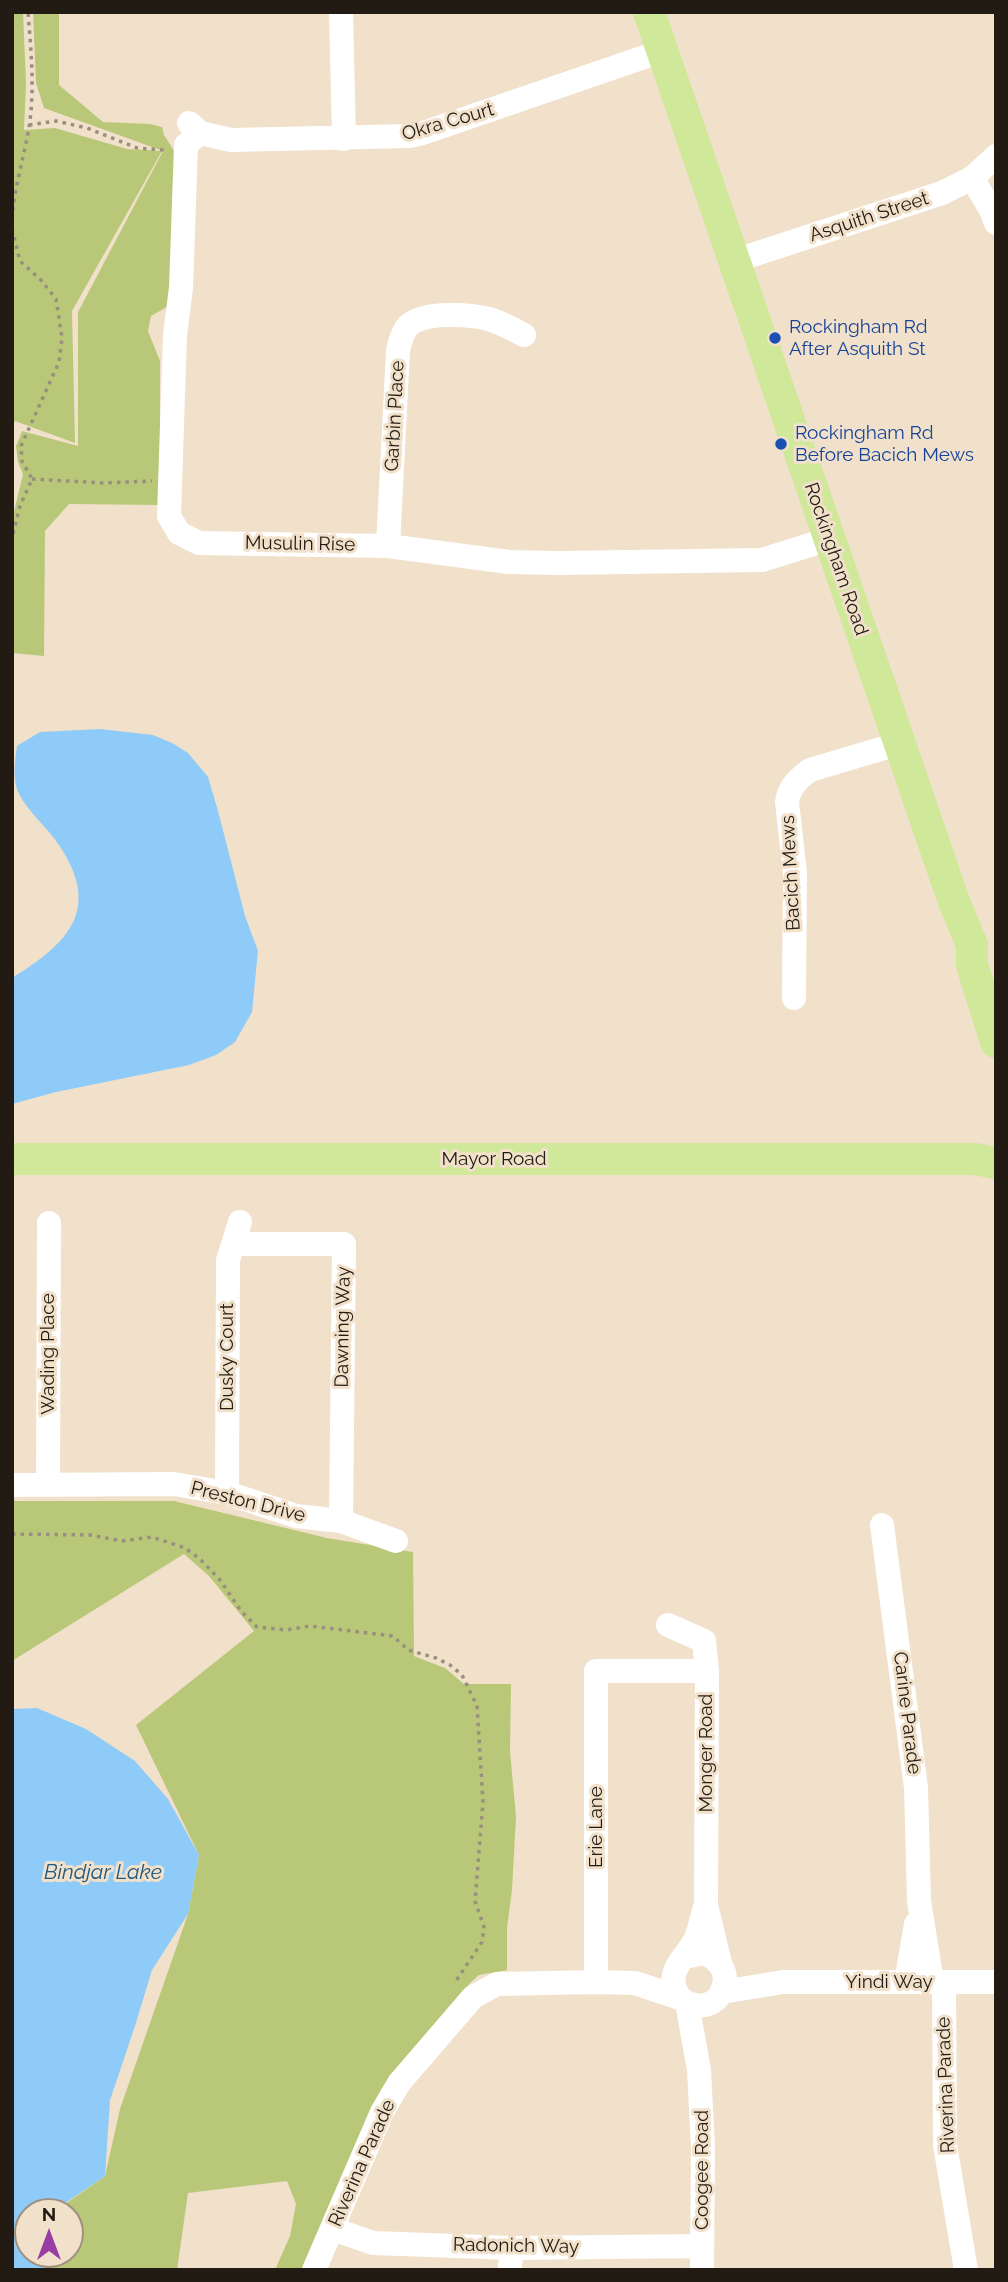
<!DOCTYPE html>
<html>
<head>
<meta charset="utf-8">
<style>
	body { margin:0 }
	#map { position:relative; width:1008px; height:2282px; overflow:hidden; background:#f1e0ca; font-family:Raleway,sans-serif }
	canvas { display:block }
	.frame { position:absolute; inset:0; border:14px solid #211b13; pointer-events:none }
	.north { position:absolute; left:14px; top:2198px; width:70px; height:70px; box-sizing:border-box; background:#f1e0ca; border:2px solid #9e9181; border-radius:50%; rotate:0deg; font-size:19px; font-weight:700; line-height:28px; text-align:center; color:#211b13 }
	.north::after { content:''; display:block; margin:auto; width:24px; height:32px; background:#983ca6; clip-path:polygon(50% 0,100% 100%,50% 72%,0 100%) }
</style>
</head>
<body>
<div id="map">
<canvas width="1008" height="2282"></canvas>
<div class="frame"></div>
<div class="north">N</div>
</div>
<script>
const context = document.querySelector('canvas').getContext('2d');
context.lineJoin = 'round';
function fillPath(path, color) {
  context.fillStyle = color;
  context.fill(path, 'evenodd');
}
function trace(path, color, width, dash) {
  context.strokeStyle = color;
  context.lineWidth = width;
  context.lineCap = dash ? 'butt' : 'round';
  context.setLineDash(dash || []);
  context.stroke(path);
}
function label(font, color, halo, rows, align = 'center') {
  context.font = font + ' Raleway,sans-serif';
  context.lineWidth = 6;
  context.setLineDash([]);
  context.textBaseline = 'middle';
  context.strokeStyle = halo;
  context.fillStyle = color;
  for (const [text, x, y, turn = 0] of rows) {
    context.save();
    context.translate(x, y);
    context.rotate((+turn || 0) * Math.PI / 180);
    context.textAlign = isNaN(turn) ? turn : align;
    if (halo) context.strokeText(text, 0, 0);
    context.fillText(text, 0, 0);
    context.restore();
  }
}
fillPath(new Path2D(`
	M 12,12 L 23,12 L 26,83 L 24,130 L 55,128 L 127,149 L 162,151 L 72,311 L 75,443 L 15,421 L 12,428 Z
	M 33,12 L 59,12 L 59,85 L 103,122 L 150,124 L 162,127 L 164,135 L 176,154 L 172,304 L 151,316 L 148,331 L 160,361 L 160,505 L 69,504 L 45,531 L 44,656 L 12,653 L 12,520 L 23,474 L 18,462 L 16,446 L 22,431 L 78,446 L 78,312 L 163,151 L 44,108 L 36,83 Z
	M 12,1501 L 174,1501 L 327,1538 L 413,1552 L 414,1656 L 445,1668 L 464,1684 L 511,1684 L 510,1751 L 516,1817 L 512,1890 L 507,1928 L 507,1970 L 479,1975 L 469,1984 L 304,2270 L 275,2270 L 290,2236 L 296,2204 L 287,2181 L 188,2193 L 177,2270 L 45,2270 L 49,2254 L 70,2254 L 70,2212 L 57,2212 L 58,2209 L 105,2176 L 120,2109 L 188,1914 L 199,1855 L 136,1725 L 254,1631 L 209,1576 L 184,1554 L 12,1661 Z`), '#b9c878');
fillPath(new Path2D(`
	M 100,729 L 153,735 L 172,743 L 188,753 L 208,777 L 218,811 L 245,916 L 258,951 L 252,1012 L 235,1042 L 216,1055 L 189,1065 L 56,1092 L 12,1104 L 12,978 C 69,943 102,909 59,845 C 47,827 29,813 19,794 C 12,780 15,761 17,746 L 40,732 Z
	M 37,1708 L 86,1729 L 135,1761 L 168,1799 L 199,1855 L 188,1914 L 152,1970 L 135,2026 L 110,2100 L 105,2176 L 58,2208 L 57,2212 L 28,2212 L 28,2254 L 49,2254 L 45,2270 L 12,2270 L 12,1709 Z`), '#8ecbf9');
trace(new Path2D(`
	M 29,125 L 56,121 L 87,128 L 137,148 L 164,150
	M 12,219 C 14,188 24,158 29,127 C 35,90 31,50 28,12
	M 12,229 L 20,261 L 41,280 L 56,299 L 62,338 L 59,362 L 21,446 L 22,461 L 32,479 L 20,506 L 12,538
	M 32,479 L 103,483 L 152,481
	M 12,1534 L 90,1535 L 122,1541 L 152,1537 L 185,1548 L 200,1559 L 220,1580 L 241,1611 L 257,1627 L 286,1630 L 310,1626 L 393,1636 L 408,1650 L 436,1658 L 450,1665 L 462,1675 L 477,1706 L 483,1802 L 475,1901 L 484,1927 L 482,1942 L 454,1984`), '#9a8e7e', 3.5, [3.5, 5]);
trace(new Path2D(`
	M 341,12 L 344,139
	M 189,123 L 200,133 L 231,140 L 409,136 L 423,133 L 662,51
	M 200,133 L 186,145 L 181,288 L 175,335 L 169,516 L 179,533 L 199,543 L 388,546 L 509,562 L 558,563 L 762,560 L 829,539
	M 972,178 L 991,210 L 996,223
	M 734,261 L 942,193 L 972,178 L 996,156
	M 388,546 L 398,351 C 400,342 402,333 408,326 C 423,311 469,314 489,319 C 501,323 513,329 524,335
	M 794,998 L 795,873 L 787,802 C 789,787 798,779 810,770 L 901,743
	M 233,1244 L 344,1244 L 341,1521
	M 12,1485 L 174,1484 L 227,1493 L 296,1516 L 341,1521 L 396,1541
	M 48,1485 L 49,1223
	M 227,1493 L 228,1260 L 240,1222
	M 882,1525 L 916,1788 L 919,1901 L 932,1982
	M 668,1625 L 704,1641 L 707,1671 L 706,1905 L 720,1963
	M 685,1957 L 704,1953 C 720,1960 730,1973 722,1991 C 713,2013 678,2009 674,1985 C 670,1966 689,1954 696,1938 C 700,1928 702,1917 705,1907
	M 596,1982 L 596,1671 L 707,1671
	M 906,1982 L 916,1924
	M 944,1982 L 945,2145 L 966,2270
	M 722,1992 L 783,1982 L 996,1982
	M 687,2003 L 699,2070 L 703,2147 L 702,2270
	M 333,2229 L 373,2243 L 511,2248 L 702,2246
	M 314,2270 L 382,2112 L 399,2083 L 473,1997 L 497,1984 L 596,1982 L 635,1983 L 680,1998
	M 510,2270 L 511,2248`), '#fff', 24);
trace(new Path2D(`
	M 649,12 L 953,899 L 972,945 L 972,965 L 996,1042
	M 12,1159 L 975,1159 L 996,1163`), '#cfe899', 32);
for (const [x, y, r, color] of [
	[775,338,7,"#1a4fb4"],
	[781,444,7,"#1a4fb4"]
]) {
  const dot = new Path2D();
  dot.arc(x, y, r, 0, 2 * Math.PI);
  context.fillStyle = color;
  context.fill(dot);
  trace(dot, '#f1e0ca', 2.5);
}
label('19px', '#211b13', '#f1e0ca', [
	["Okra Court",448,122,-16],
	["Asquith Street",869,217,-18],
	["Garbin Place",395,416,-87],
	["Musulin Rise",300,544,1],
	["Rockingham Road",836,559,71],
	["Bacich Mews",791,873,-93],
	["Mayor Road",494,1159],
	["Dawning Way",343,1327,-89],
	["Wading Place",48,1354,-90],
	["Dusky Court",227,1357,-90],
	["Preston Drive",248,1502,14],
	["Carine Parade",907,1713,83],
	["Monger Road",706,1753,-90],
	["Erie Lane",596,1827,-90],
	["Yindi Way",889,1982],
	["Riverina Parade",946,2085,-92],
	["Riverina Parade",362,2163,-66],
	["Coogee Road",702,2170,-90],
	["Radonich Way",516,2246,1]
]);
label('19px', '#164399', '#f1e0ca', [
	["Rockingham Rd",789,327],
	["After Asquith St",789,349],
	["Rockingham Rd",795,433],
	["Before Bacich Mews",795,455]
], 'left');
label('italic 21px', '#215a80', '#f1e0ca', [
	["Bindjar Lake",103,1873]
]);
</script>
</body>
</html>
